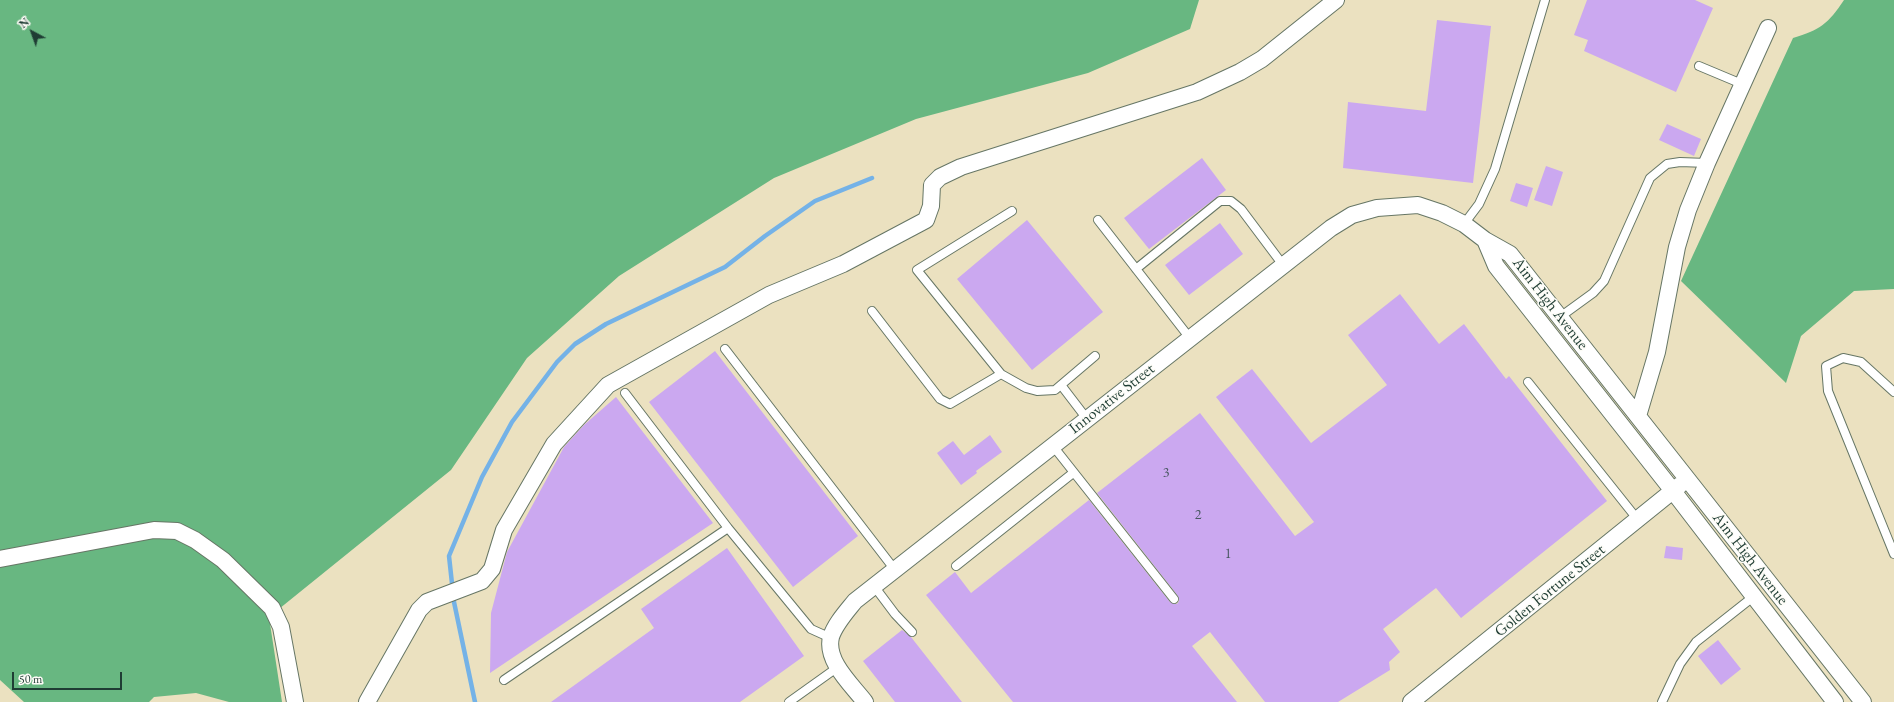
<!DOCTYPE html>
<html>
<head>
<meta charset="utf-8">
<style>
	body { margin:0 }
	#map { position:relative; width:1894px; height:702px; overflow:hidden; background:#ebe1c0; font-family:"EB Garamond",serif }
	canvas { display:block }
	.north { position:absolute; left:12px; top:12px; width:40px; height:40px; -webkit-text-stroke:3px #fdfcf7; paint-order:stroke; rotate:319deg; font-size:11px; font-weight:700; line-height:16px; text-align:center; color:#1f3d34 }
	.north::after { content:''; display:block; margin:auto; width:14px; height:18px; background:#1f3d34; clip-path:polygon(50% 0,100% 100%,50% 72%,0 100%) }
	.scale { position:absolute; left:12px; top:672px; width:110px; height:18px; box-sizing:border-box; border:2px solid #1f3d34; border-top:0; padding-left:5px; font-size:12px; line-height:14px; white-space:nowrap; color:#1f3d34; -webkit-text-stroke:3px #fdfcf7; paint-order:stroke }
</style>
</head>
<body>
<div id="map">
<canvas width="1894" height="702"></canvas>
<div class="north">N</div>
<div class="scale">50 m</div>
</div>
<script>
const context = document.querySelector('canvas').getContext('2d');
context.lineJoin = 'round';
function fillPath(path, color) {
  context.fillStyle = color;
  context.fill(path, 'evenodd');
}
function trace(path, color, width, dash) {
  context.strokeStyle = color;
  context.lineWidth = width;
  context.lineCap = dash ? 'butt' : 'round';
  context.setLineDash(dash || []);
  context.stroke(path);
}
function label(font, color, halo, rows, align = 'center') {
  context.font = font + ' "EB Garamond",serif';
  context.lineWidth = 3;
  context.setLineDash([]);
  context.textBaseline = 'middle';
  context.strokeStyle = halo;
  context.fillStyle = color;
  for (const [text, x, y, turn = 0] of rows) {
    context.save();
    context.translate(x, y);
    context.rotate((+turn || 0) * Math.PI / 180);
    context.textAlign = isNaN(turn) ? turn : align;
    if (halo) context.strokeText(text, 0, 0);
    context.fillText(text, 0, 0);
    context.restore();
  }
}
fillPath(new Path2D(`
	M 0,0 L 1199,0 L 1190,29 L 1088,73 L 916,119 L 774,178 L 619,276 L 527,358 L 451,470 L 269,617 L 282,702 L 229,702 L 196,693 L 154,697 L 149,702 L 24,702 L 0,680 Z
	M 1844,0 L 1894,0 L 1894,289 L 1854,291 L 1801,336 L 1786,383 L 1681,281 L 1793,38 C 1820,30 1828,24 1844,0 Z`), '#68b781');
trace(new Path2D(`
	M 475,702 L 454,602 L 449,556 L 482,477 L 512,422 L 557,362 L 575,344 L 606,324 L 725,267 L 765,236 L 815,201 L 872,178`), '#74b2e7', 4.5);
fillPath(new Path2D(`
	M 1587,0 L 1695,0 L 1713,8 L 1676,92 L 1584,51 L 1588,40 L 1574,35 Z
	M 1437,20 L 1491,26 L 1473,183 L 1343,168 L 1348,102 L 1426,111 Z
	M 1667,124 L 1701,139 L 1694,156 L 1659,140 Z
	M 1202,158 L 1226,190 L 1149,249 L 1124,218 Z
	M 1546,166 L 1563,172 L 1552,206 L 1534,200 Z
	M 1516,183 L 1533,188 L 1527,207 L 1510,201 Z
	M 1027,220 L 1103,312 L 1032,370 L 957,279 Z
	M 1220,223 L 1243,254 L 1189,295 L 1165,265 Z
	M 1400,294 L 1439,344 L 1464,324 L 1506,379 L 1509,376 L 1607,501 L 1461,618 L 1436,588 L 1383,629 L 1400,652 L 1389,662 L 1390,670 L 1338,702 L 1265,702 L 1210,632 L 1192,646 L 1237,702 L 1013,702 L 926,595 L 955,572 L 971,593 L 1089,500 L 1170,602 L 1177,604 L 1179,601 L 1178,596 L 1097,493 L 1200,413 L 1295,536 L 1314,522 L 1216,397 L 1252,369 L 1311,443 L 1387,385 L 1348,335 Z
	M 715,351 L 858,536 L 793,587 L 649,402 Z
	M 616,397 L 713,523 L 490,673 L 491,613 L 507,552 L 564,447 L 584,425 Z
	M 990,435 L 1002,452 L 976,471 L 977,473 L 961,485 L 937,453 L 953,441 L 964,455 Z
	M 1666,546 L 1683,548 L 1682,560 L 1664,558 Z
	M 727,548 L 804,656 L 740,702 L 551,702 L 654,628 L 641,609 Z
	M 902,630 L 911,637 L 962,702 L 895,702 L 863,661 Z
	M 1718,640 L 1741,669 L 1721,685 L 1698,656 Z`), '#cba8f0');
const lane = new Path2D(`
	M 1699,66 L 1742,84
	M 1012,211 L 917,270 L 1001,374 L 1026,388 L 1037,391 L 1055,390 L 1095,356
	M 1098,220 L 1189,337
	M 1464,224 L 1479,204 L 1495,169 L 1545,0
	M 1136,269 L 1220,201 L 1231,201 L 1241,209 L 1283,265
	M 872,311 L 940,399 L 950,404 L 1001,374
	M 1560,317 L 1593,293 L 1604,281 L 1650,178 L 1667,164 L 1680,162 L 1707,163
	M 725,349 L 895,570
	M 1528,382 L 1638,520
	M 1061,385 L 1087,419
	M 1894,392 L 1861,362 L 1843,358 L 1826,366 L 1828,391 L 1894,554
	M 625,393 L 728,528 L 811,629 L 831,638
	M 1053,446 L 1174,599
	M 956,566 L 1073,473
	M 874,586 L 895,614 L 912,632
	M 504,680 L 728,528
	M 789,702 L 838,667
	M 1662,702 L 1680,664 L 1696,642 L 1753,597`);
const street = new Path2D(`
	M 1485,240 L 1496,266 L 1673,491 L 1835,702
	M 1638,416 L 1657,352 L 1677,247 L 1688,210 L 1707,163 L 1768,28
	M 0,559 L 154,530 L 177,531 L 195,540 L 223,560 L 272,608 L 281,627 L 295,702
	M 367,702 L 419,610 L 427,602 L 482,581 L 492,569 L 504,530 L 554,444 L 608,385 L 769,295 L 843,264 L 926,220 L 931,206 L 932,185 L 940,177 L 961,167 L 1197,92 L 1240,72 L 1262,59 L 1336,0
	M 865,702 C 852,685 825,661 831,637 C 835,624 847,611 855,601 L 1331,228 L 1352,215 L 1377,208 L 1418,205 L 1442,213 L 1464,224 L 1485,240 L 1510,254 L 1863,702
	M 1411,702 L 1680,485`);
trace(lane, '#667665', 10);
trace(street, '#667665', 18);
trace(lane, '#fff', 8);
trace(street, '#fff', 16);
label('14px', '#4a5863', null, [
	["3",1166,473],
	["2",1198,515],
	["1",1228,554]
]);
label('16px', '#1f3d34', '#fdfcf7', [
	["Aim High Avenue",1550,304,52],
	["Innovative Street",1112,399,-38],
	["Aim High Avenue",1750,559,52],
	["Golden Fortune Street",1550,591,-39]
]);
</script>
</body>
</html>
